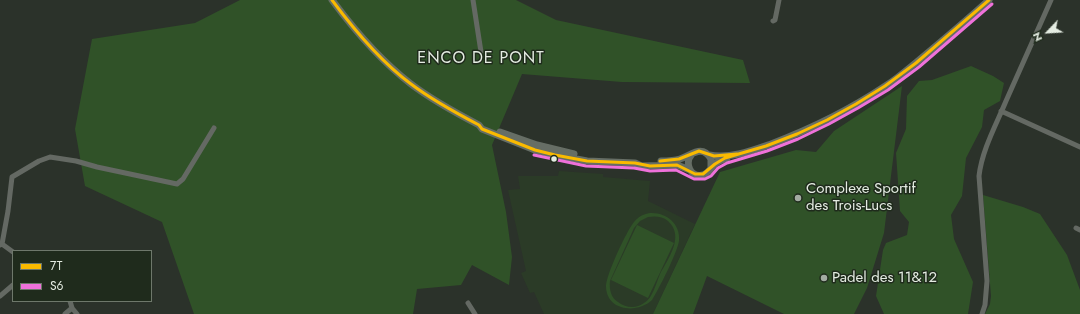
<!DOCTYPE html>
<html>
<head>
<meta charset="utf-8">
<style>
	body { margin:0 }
	#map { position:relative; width:1080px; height:314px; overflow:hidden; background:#2b322a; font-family:Jost,sans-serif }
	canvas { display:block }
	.legend { position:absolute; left:12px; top:250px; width:140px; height:52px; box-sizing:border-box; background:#1f2b1c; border:1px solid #6e786b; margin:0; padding:5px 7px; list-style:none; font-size:12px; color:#e4ece2 }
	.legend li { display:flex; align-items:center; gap:8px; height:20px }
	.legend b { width:20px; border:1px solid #6e786b }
	.north { position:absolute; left:1028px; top:12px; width:40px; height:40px; -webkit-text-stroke:3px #1f2b1c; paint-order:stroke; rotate:245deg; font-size:11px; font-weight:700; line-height:16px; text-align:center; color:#e4ece2 }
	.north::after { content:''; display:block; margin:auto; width:14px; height:18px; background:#e4ece2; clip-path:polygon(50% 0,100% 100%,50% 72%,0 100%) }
</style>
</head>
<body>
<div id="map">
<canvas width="1080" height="314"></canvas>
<ul class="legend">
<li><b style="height:5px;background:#faba00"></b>7T</li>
<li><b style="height:5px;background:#ef71da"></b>S6</li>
</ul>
<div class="north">N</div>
</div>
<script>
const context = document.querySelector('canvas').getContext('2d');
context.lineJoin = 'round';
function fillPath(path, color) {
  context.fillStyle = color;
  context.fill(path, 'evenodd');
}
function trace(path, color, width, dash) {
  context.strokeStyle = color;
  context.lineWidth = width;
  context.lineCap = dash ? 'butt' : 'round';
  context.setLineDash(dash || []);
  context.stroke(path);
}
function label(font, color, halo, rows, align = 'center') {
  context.font = font + ' Jost,sans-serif';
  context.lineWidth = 3;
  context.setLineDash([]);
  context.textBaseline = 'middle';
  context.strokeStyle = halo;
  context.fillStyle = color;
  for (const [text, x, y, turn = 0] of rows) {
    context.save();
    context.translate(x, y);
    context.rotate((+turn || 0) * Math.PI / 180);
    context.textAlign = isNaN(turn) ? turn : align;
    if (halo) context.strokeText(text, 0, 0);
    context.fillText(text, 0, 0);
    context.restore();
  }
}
fillPath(new Path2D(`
	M 559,171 L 603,174 L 603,177 L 650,181 L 648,201 L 695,224 L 653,314 L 544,314 L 534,292 L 530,293 L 521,273 L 526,271 L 508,190 L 520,189 L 518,176 L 558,176 Z`), '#2b3b27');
fillPath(new Path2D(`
	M 240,0 L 516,0 L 556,20 L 743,60 L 750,83 L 622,82 L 522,74 L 492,145 L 506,212 L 512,257 L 509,285 L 472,265 L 461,285 L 417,289 L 413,314 L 194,314 L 162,222 L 85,186 L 75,129 L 92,39 L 195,23 Z
	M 971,66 L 993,76 L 1004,83 L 1000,101 L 984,110 L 982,127 L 966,158 L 962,196 L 951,215 L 954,239 L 973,282 L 968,314 L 884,314 L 876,296 L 883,250 L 886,243 L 907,235 L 909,222 L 900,211 L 896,153 L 906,129 L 907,96 L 919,81 L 932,80 Z
	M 902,86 L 884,233 L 867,288 L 854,314 L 784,314 L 707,276 L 693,314 L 653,314 L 720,172 L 796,150 L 816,152 L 834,131 Z
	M 983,195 L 1023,207 L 1040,214 L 1067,255 L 1080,290 L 1080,314 L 985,314 L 990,304 L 991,296 Z
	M 650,213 C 665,212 681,223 679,241 C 677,253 659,289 652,300 C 637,314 607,311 606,287 C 605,277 627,230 634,222 C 638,217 643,214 650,213 ZM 648,217 C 655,216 662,216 668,221 C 685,236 668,259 660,274 C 656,283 653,298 644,303 C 636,309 626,308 618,302 C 611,298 609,289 610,281 L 634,228 L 640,221 Z
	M 637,225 L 674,243 L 648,298 L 611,280 Z`), '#305228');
trace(new Path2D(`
	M 473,0 L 481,52
	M 773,21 L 775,20 L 779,0
	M 1001,111 L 1080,147
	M 1076,228 L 1080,230
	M 2,244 L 13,252
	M 0,245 L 2,244 L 8,211 L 12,177 L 39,161 L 50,157 L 76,161 L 97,167 L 177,184 L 183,179 L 214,128
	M 0,296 L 13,285
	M 70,301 L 72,308 L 77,314
	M 468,303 L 475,314
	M 65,314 L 72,308
	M 982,314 L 985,305 L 987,281 L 979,176 C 982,150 996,125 1006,101 C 1021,67 1036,34 1051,0`), '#646963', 5);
trace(new Path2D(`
	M 332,0 C 355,31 381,61 411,84 C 432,100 456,113 479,125 L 482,129 L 535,150 L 555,155 L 587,161 L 635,163 L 641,166 L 677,165 L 690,170
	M 500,132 L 537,145 L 574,154
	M 692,154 C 684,163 690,178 703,175 C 709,173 711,167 715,164 C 719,161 723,159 727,158
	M 709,155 C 730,159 751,151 771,144 C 811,129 851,109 887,85 C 898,78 908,69 918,61 C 942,41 966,21 989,0
	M 661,161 C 667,161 674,161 680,159 C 692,155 702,144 711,159 L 711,168`), '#666e65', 7);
trace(new Path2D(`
	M 332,0 C 355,31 380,61 411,84 C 432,100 456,113 479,125 L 482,129 L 535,150 L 555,155 L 587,161 L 635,163 L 650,166 L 677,165 L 695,174 L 703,174 L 715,164 L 725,158 L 766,146 L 797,134 L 827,120 L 856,104 L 885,86 L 916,63 L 989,0
	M 660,161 L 679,159 L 699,151 L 714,156 L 737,154`), '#faba00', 3);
trace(new Path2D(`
	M 534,155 L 586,166 L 634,168 L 650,171 L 676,170 L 694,179 L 705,179 L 711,176 L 718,168 L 727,163 L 767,151 L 798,139 L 829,124 L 858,108 L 888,90 L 919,67 L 992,4`), '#ef71da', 3);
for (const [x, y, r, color] of [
	[554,159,3.5,"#e4ece2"],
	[798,198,4,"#a3aba2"],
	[824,278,4,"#a3aba2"]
]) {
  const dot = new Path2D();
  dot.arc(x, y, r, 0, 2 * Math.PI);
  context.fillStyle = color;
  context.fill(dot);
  trace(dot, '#1f2b1c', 1.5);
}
label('15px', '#e4ece2', '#1f2b1c', [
	["Complexe Sportif",806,189],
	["des Trois-Lucs",806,206],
	["Padel des 11&12",832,278]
], 'left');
context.letterSpacing = '1px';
label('16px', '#e4ece2', '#1f2b1c', [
	["ENCO DE PONT",481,59]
]);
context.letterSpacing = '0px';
</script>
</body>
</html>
